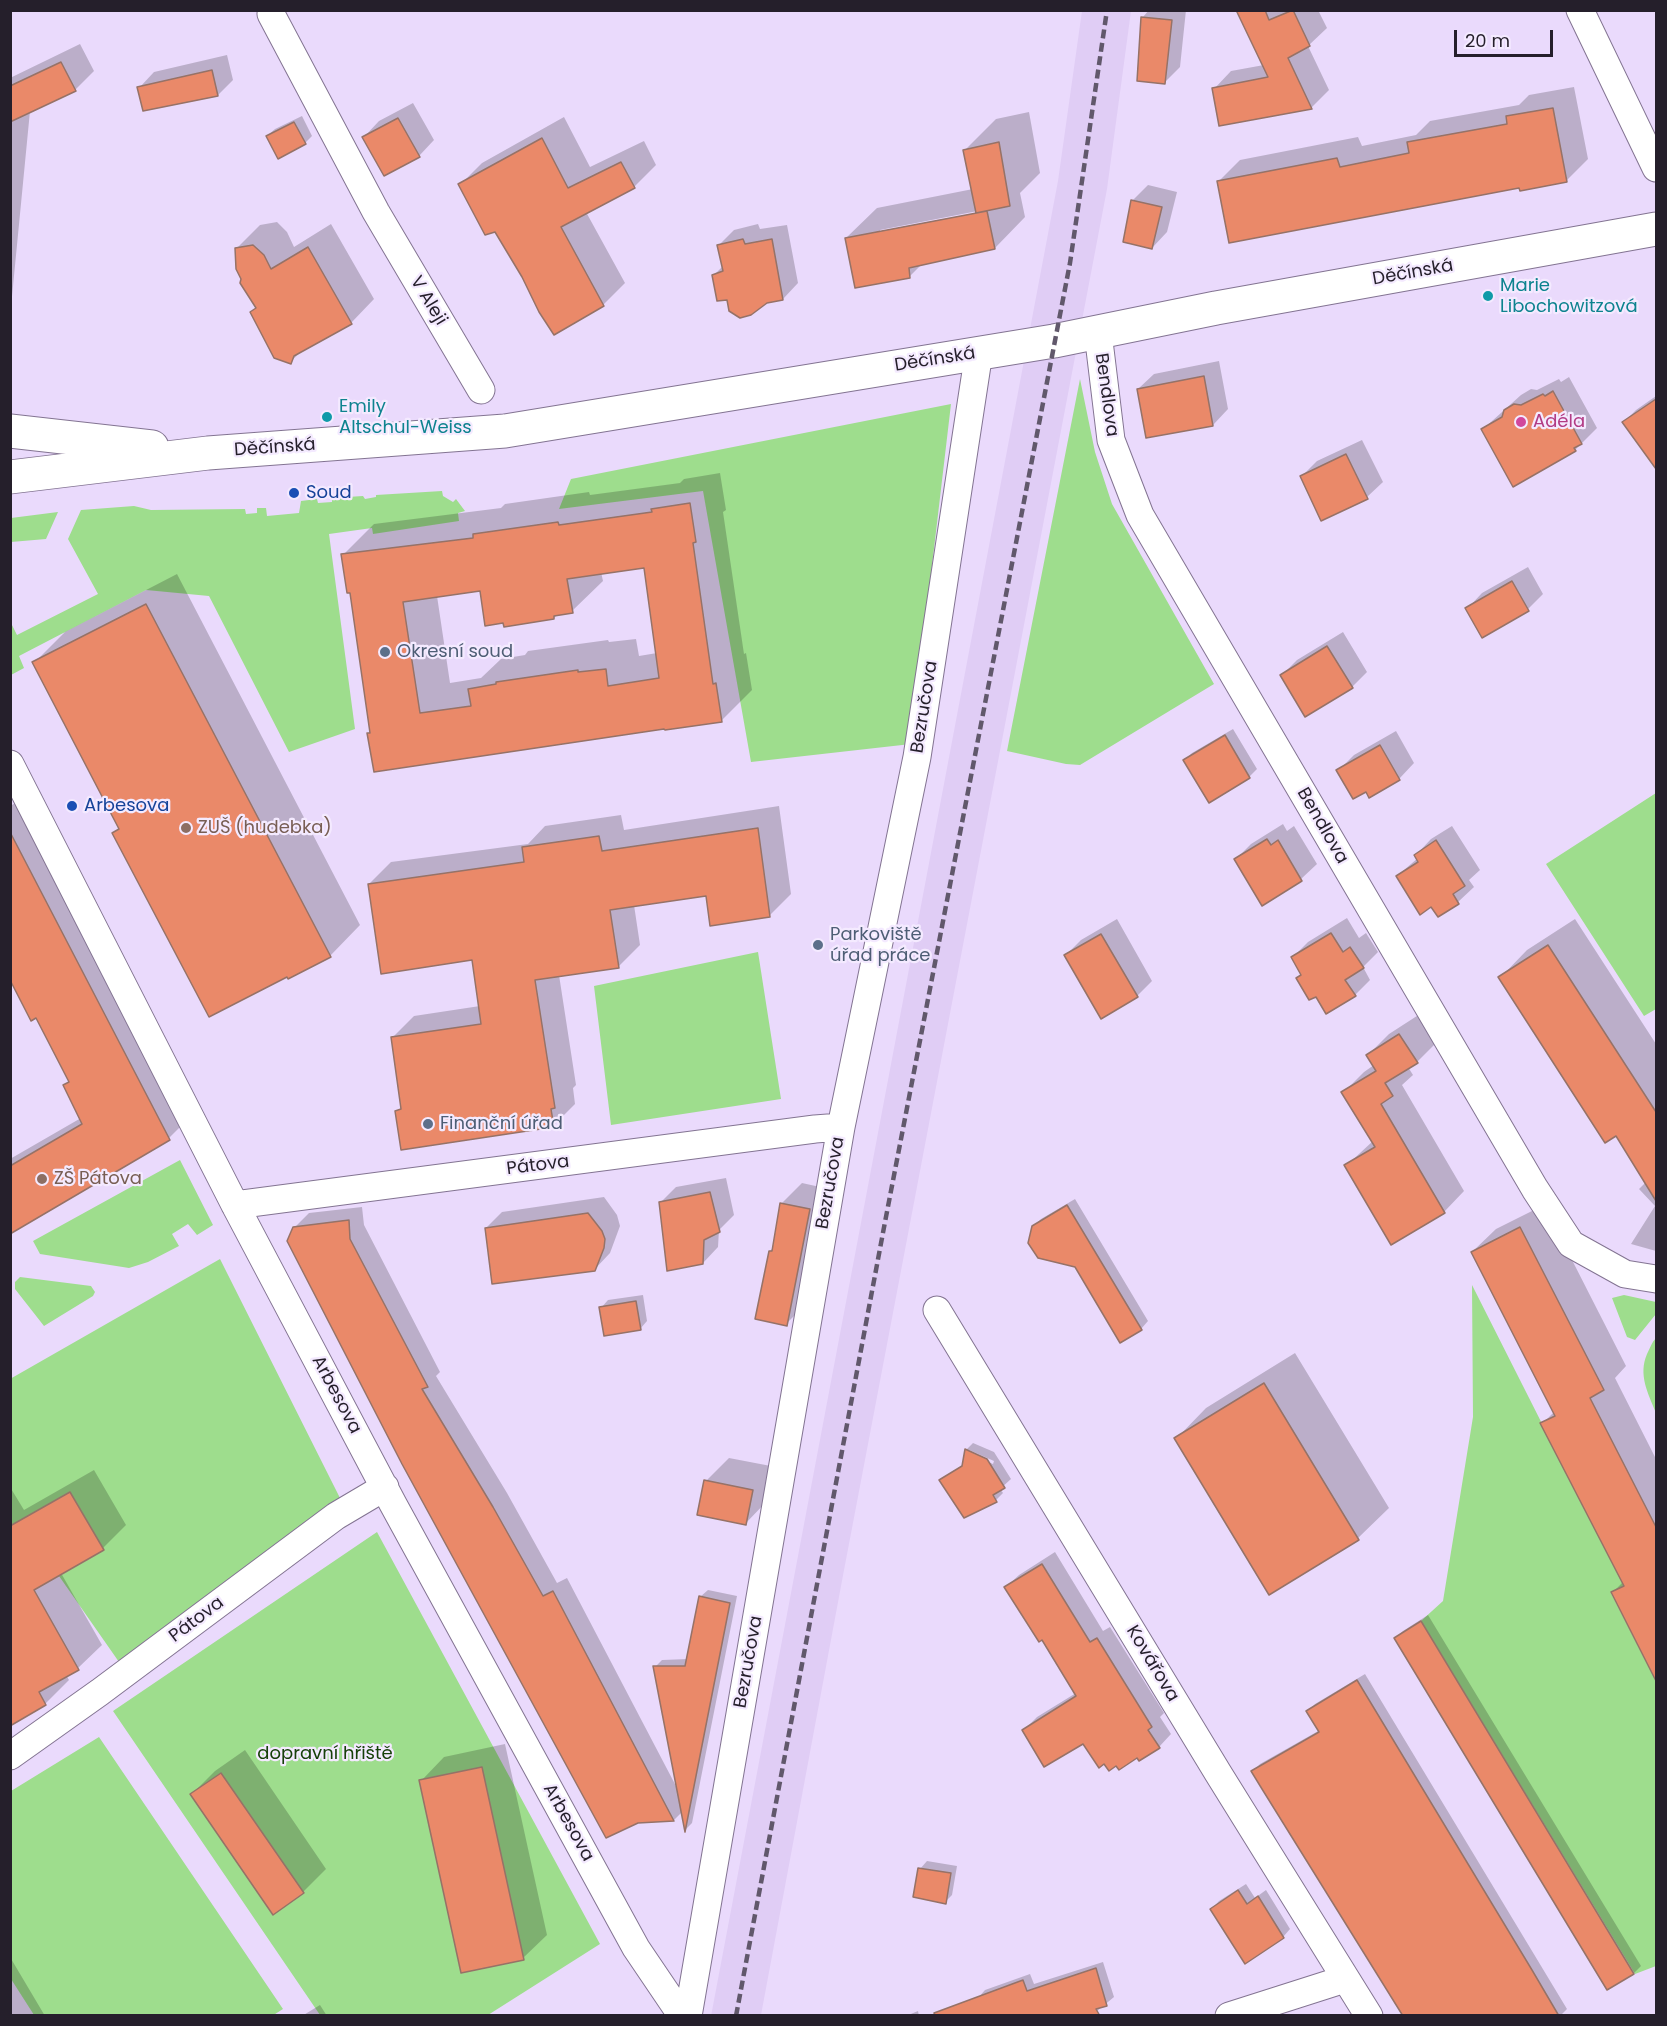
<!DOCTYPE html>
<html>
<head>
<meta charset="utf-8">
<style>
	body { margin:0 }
	#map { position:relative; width:1667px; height:2026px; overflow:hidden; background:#eadafc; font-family:Poppins,sans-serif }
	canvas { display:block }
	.frame { position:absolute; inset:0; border:12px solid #251f2b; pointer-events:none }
	.scale { position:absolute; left:1454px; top:30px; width:99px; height:27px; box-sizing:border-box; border:3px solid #251f2b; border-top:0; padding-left:8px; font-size:18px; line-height:21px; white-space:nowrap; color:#251f2b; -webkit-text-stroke:4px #f4eaff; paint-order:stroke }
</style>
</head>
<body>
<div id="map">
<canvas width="1667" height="2026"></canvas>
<div class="frame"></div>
<div class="scale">20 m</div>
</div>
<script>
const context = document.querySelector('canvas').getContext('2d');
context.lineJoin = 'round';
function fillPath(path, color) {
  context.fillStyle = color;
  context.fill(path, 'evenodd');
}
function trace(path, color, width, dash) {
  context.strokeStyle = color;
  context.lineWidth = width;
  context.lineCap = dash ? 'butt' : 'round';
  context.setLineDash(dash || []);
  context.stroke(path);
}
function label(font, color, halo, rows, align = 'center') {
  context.font = font + ' Poppins,sans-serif';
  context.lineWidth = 4.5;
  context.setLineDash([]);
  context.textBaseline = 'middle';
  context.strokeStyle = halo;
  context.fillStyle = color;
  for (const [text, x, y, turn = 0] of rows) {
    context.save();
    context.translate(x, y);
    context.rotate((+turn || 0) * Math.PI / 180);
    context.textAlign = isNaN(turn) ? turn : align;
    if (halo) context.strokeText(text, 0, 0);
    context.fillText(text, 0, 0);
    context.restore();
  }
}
fillPath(new Path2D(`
	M 1082,11 L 1131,11 L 1107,189 L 844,1570 L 761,2015 L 711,2016 L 1058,181 Z`), '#e0cdf5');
fillPath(new Path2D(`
	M 1080,379 L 1095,452 L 1112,504 L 1214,684 L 1080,765 L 1066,764 L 1007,751 Z
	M 951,404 L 911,744 L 751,762 L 703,491 L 559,509 L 571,479 Z
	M 442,491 L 443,496 L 453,502 L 456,499 L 465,511 L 458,513 L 459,521 L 373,534 L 372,528 L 329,534 L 355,729 L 289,752 L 209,596 L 146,590 L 19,656 L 24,668 L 11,675 L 11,623 L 17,635 L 98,594 L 68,539 L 81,510 L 134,506 L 151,510 L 245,509 L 246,514 L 257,513 L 257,508 L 266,508 L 267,516 L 299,513 L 301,501 L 317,499 L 318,503 L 332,502 L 332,498 L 363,496 L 365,499 L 376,497 L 376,495 Z
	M 58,512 L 46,539 L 11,542 L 11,518 Z
	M 1656,793 L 1656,1009 L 1644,1016 L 1546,864 Z
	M 758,952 L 781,1099 L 611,1125 L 594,986 Z
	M 180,1160 L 213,1225 L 197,1235 L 188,1224 L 172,1234 L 179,1246 L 148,1262 L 129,1268 L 40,1254 L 33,1241 Z
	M 220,1259 L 341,1500 L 119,1662 L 59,1576 L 104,1550 L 70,1492 L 11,1526 L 10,1379 Z
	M 20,1277 L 91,1286 L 95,1292 L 93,1296 L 44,1326 L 15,1289 L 15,1282 Z
	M 1472,1285 L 1624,1586 L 1611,1593 L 1656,1681 L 1656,1966 L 1635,1974 L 1421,1621 L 1443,1601 L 1473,1417 Z
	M 1624,1295 L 1656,1302 L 1656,1314 L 1635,1340 L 1627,1337 L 1612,1298 Z
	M 1656,1338 L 1656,1413 C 1648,1393 1638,1375 1647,1354 C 1650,1348 1652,1342 1656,1338 Z
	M 377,1532 L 600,1944 L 488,2015 L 320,2015 L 113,1711 Z
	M 99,1737 L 283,2009 L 272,2016 L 34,2015 L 11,1979 L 11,1791 Z`), '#9edd8d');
fillPath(new Path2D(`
	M 1149,10 L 1186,10 L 1180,67 L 1165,82 L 1143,17 Z
	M 1237,10 L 1318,10 L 1327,28 L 1308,46 L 1329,90 L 1312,107 L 1220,124 L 1214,89 L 1231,71 L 1264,65 Z
	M 80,44 L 94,71 L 75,90 L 30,111 L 10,317 L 10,78 Z
	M 227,55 L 233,80 L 218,95 L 139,88 L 154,72 Z
	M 1574,87 L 1588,159 L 1566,181 L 1520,186 L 1218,182 L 1240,160 L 1358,137 L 1362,146 L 1416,135 L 1430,121 L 1519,105 L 1529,95 Z
	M 413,103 L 434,140 L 419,156 L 364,137 L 379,121 Z
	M 1029,112 L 1040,173 L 1020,193 L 1025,217 L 995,248 L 922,264 L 910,276 L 846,238 L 877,208 L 973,189 L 965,150 L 996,119 ZM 983,210 L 984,213 L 880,233 L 880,230 Z
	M 302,116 L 312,136 L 305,143 L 267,136 L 275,129 Z
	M 564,117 L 590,167 L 644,141 L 656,165 L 634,187 L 586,212 L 625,283 L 603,305 L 523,276 L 496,230 L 460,185 L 482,163 Z
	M 1148,185 L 1177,192 L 1167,232 L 1152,248 L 1132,201 Z
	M 277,222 L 287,232 L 294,247 L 331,224 L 374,299 L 351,323 L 304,349 L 290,362 L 252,312 L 257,307 L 237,248 L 260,225 Z
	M 758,224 L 760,229 L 787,225 L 798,283 L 783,299 L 728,298 L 714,275 L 723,266 L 718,246 L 734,230 Z
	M 1219,361 L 1228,409 L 1213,425 L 1138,389 L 1154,374 Z
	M 1569,377 L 1597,428 L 1575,450 L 1482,430 L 1521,395 L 1531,389 L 1537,390 L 1559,379 L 1561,382 Z
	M 1656,396 L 1656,449 L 1647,455 L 1624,422 L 1636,410 Z
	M 1362,440 L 1383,482 L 1367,497 L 1301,477 L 1317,461 Z
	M 720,473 L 726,510 L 723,512 L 744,654 L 746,653 L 752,690 L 721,721 L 368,733 L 371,731 L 351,591 L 343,555 L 374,524 L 501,508 L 505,504 L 589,492 L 590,495 L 680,483 L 684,479 ZM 645,566 L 657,653 L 639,656 L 636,639 L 609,642 L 608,640 L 528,651 L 525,655 L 501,659 L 481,678 L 450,683 L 437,596 L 482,589 L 554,618 L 558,614 L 572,611 L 603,581 L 601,572 Z
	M 1528,567 L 1543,594 L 1528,609 L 1467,609 L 1482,593 Z
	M 177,574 L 360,925 L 330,956 L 114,833 L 120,827 L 34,663 L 65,632 Z
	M 1343,632 L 1367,672 L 1352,687 L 1282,675 L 1297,660 Z
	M 1233,729 L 1257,769 L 1249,777 L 1209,801 L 1185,760 L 1192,753 Z
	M 1396,731 L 1414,763 L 1399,779 L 1338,771 L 1354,755 Z
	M 23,799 L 189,1118 L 169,1138 L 10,1231 L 10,1159 L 81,1118 L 65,1085 L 70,1080 L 10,966 L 10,806 Z
	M 779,806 L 791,894 L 769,916 L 707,895 L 634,905 L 640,945 L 618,967 L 559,975 L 576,1085 L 573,1088 L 575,1104 L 553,1126 L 397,1112 L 403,1106 L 392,1038 L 414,1016 L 480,1006 L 473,958 L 369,884 L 391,862 L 528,844 L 545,826 L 621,815 L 624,830 Z
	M 1283,824 L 1287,831 L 1294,826 L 1317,864 L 1301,879 L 1262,904 L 1236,859 L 1251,844 Z
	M 1452,826 L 1480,870 L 1469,880 L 1474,887 L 1458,902 L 1438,915 L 1432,905 L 1397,876 L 1418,858 L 1416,855 L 1431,839 Z
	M 1347,918 L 1359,938 L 1366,933 L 1378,952 L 1363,967 L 1370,980 L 1355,995 L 1302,974 L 1293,957 L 1308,942 Z
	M 1117,919 L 1152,981 L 1137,996 L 1066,955 L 1081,940 Z
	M 1575,919 L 1656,1044 L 1656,1251 L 1631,1244 L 1655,1206 L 1639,1189 L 1646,1182 L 1616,1134 L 1500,978 L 1527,950 Z
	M 1420,1014 L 1438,1041 L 1417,1062 L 1408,1067 L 1413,1075 L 1402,1085 L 1464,1191 L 1444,1212 L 1346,1166 L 1373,1141 L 1343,1093 L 1364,1072 L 1374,1065 L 1368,1055 L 1389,1034 Z
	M 726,1178 L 734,1215 L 719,1230 L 718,1247 L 703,1263 L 660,1203 L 676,1187 Z
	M 802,1183 L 829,1189 L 806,1304 L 786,1324 L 770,1251 L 774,1247 L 782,1203 Z
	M 604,1197 L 617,1215 L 620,1226 L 610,1253 L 594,1270 L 486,1228 L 502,1212 Z
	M 1075,1199 L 1148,1321 L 1141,1329 L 1033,1227 L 1041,1219 Z
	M 1544,1205 L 1626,1366 L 1615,1378 L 1656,1459 L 1656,1678 L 1613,1592 L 1623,1582 L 1542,1424 L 1554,1412 L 1472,1252 L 1496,1229 Z
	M 362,1207 L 364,1225 L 440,1372 L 436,1376 L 507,1493 L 557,1583 L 567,1578 L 677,1788 L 655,1667 L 662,1660 L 688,1659 L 700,1597 L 708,1590 L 737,1596 L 692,1823 L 686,1829 L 683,1811 L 674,1820 L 638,1822 L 295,1227 L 309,1213 Z
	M 643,1295 L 647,1321 L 640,1329 L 601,1308 L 608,1300 Z
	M 1295,1353 L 1389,1508 L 1358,1538 L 1270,1593 L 1176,1439 L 1206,1408 Z
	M 973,1443 L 994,1452 L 1011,1479 L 1000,1489 L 1003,1493 L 996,1500 L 941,1480 L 964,1464 L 966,1450 ZM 969,1450 L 994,1461 L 993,1464 L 969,1453 Z
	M 729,1458 L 776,1467 L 768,1500 L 745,1524 L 706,1481 Z
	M 94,1470 L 126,1525 L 103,1548 L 61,1573 L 102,1645 L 78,1668 L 66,1675 L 69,1680 L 45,1704 L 10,1724 L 10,1487 L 24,1510 Z
	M 1055,1552 L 1103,1631 L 1110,1627 L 1164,1713 L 1160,1717 L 1171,1734 L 1159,1747 L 1137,1756 L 1083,1741 L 1024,1730 L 1037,1717 L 1076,1693 L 1042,1638 L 1006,1587 L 1019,1575 Z
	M 1428,1615 L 1641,1966 L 1634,1973 L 1607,1988 L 1396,1638 L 1403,1631 Z
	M 1365,1674 L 1567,2009 L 1560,2016 L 1495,2016 L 1253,1771 L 1260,1764 L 1320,1730 L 1308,1711 L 1315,1704 Z
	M 505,1744 L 547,1935 L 523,1958 L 421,1781 L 444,1757 Z
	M 245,1750 L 326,1869 L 303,1892 L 192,1794 L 215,1771 Z
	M 927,1861 L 957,1866 L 952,1895 L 945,1902 L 920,1869 Z
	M 1246,1884 L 1255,1898 L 1266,1890 L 1290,1929 L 1283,1937 L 1212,1909 L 1219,1901 Z
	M 10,1957 L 45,2016 L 10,2016 Z
	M 1103,1962 L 1114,1997 L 1097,2011 L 978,1998 L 985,1990 L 1030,1974 L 1034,1984 Z
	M 320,2005 L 327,2016 L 302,2016 Z
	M 918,2011 L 919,2016 L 906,2016 Z`), '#0003');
const building = new Path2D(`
	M 1236,10 L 1265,10 L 1269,20 L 1293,10 L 1310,46 L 1288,58 L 1312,109 L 1219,126 L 1212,88 L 1268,77 Z
	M 1141,17 L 1172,20 L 1165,84 L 1137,81 Z
	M 61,62 L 76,91 L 10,122 L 10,86 Z
	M 212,70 L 218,96 L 143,111 L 137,87 Z
	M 1553,108 L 1567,182 L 1520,191 L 1519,188 L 1229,243 L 1217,181 L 1337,158 L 1340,167 L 1409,153 L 1407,142 L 1507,124 L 1506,116 Z
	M 398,118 L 420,157 L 384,176 L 362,137 Z
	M 294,122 L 306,144 L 278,159 L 266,136 Z
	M 542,138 L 568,188 L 621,162 L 635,188 L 561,227 L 604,306 L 554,335 L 539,312 L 522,277 L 495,232 L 485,235 L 458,184 Z
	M 999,142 L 1010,206 L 976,213 L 963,150 Z
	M 1131,200 L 1162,207 L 1152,249 L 1123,242 Z
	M 987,211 L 995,249 L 909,268 L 910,278 L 855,288 L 845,238 Z
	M 743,239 L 745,244 L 772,239 L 783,300 L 767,303 L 751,315 L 740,318 L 729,311 L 727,300 L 717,301 L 712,275 L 723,271 L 717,245 Z
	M 253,245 L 264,255 L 271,269 L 308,247 L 352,324 L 294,356 L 291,364 L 274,358 L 250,312 L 256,308 L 240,283 L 241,279 L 236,269 L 235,248 Z
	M 1204,376 L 1213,426 L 1146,438 L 1137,389 Z
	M 1553,391 L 1582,444 L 1574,448 L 1576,451 L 1513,487 L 1481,429 L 1502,417 L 1504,410 L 1514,404 L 1521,405 L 1543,394 L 1545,396 Z
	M 1656,399 L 1656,469 L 1622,422 Z
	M 1346,454 L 1368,499 L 1321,521 L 1300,476 Z
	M 690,503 L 696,542 L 693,543 L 713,684 L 716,683 L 722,722 L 665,730 L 664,729 L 374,772 L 367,733 L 370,733 L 350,593 L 347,593 L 341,554 L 473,538 L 473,534 L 558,522 L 559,525 L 652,512 L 651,509 ZM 644,568 L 659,678 L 608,686 L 606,669 L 578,672 L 578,670 L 496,682 L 496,684 L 468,689 L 471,706 L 420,713 L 403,602 L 480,591 L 485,626 L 503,623 L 504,627 L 554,619 L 554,616 L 573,613 L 567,579 Z
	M 1512,581 L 1529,611 L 1482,638 L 1465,608 Z
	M 146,604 L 331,957 L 288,979 L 287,977 L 209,1017 L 112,833 L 119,829 L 32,662 Z
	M 1327,646 L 1353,688 L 1305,717 L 1280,675 Z
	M 1225,735 L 1250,778 L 1209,803 L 1183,760 Z
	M 1380,745 L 1400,780 L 1369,798 L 1366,792 L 1353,799 L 1336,770 Z
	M 758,828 L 770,917 L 710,926 L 706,896 L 610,910 L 619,968 L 535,980 L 555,1108 L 551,1109 L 554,1127 L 401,1150 L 395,1111 L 401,1109 L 391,1037 L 481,1024 L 472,960 L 381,974 L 368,884 L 524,862 L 522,847 L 599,836 L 602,851 Z
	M 10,832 L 170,1140 L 10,1234 L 10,1166 L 82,1124 L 63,1085 L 69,1082 L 36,1018 L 31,1021 L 10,980 Z
	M 1267,839 L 1271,845 L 1278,840 L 1302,881 L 1262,906 L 1234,859 Z
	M 1436,840 L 1465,886 L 1453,894 L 1459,904 L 1438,917 L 1431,907 L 1420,915 L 1396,876 L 1418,862 L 1414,855 Z
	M 1331,933 L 1343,952 L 1350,947 L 1364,968 L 1345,980 L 1356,996 L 1326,1014 L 1316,997 L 1309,1000 L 1296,978 L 1301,975 L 1291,957 Z
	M 1101,934 L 1138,997 L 1101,1019 L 1064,955 Z
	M 1548,945 L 1656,1112 L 1656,1201 L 1616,1136 L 1605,1143 L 1498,977 Z
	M 1399,1034 L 1418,1063 L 1385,1083 L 1393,1096 L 1381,1104 L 1445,1213 L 1391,1245 L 1344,1165 L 1375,1147 L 1341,1092 L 1376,1071 L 1366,1055 Z
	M 710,1192 L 720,1232 L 704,1240 L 703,1264 L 667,1271 L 659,1202 Z
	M 780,1203 L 810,1209 L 787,1326 L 755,1319 L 769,1251 L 772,1251 Z
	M 1067,1205 L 1142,1330 L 1120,1343 L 1075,1267 L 1038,1258 L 1028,1243 L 1032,1226 Z
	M 588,1213 L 602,1231 L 605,1239 L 604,1248 L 595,1271 L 492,1284 L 485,1228 Z
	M 349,1220 L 350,1239 L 428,1387 L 422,1389 L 493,1507 L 543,1596 L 553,1591 L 674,1821 L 638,1823 L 606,1838 L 402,1464 L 287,1241 L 293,1227 Z
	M 1520,1227 L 1604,1390 L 1590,1398 L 1656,1527 L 1656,1681 L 1611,1592 L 1624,1586 L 1540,1423 L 1555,1416 L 1471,1252 Z
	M 636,1301 L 641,1330 L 604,1336 L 599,1307 Z
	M 1264,1383 L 1359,1540 L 1269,1595 L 1174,1438 Z
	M 965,1449 L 987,1459 L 1005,1488 L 993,1495 L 997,1502 L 964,1518 L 939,1480 L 962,1466 Z
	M 704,1480 L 753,1490 L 746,1525 L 697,1515 Z
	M 70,1492 L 104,1550 L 34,1590 L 79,1670 L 39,1692 L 46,1705 L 10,1726 L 10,1526 Z
	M 1042,1564 L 1090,1642 L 1097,1638 L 1152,1727 L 1148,1730 L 1160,1748 L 1139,1761 L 1137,1758 L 1119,1770 L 1116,1766 L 1109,1771 L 1104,1764 L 1099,1768 L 1083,1744 L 1044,1767 L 1022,1730 L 1076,1696 L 1042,1640 L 1039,1642 L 1004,1587 Z
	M 699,1596 L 730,1603 L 685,1832 L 653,1666 L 685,1666 Z
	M 1421,1621 L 1634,1974 L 1607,1990 L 1394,1638 Z
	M 1357,1680 L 1532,1970 L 1559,2016 L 1403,2016 L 1262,1789 L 1251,1771 L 1319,1732 L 1306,1711 Z
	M 482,1767 L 524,1960 L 461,1973 L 419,1780 Z
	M 221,1773 L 304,1893 L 273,1915 L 190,1794 Z
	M 918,1868 L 951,1873 L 946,1904 L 913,1897 Z
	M 1238,1890 L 1247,1904 L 1258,1896 L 1284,1938 L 1245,1964 L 1210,1909 Z
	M 1096,1968 L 1107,2006 L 1096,2009 L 1100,2016 L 935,2016 L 934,2013 L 1023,1980 L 1027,1991 Z`);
fillPath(building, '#ea8969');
trace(building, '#967267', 1.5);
const street = new Path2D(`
	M 1580,10 L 1656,168
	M 271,14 L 376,212 L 481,390
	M 1098,333 L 1111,440 L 1140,515 L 1535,1189 L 1571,1244 L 1625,1274 L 1656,1279
	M 10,764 L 235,1205 L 393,1504 L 636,1948 L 682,2016
	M 235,1205 L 815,1129 L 841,1127
	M 937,1310 L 1218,1773 L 1369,2016
	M 10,1756 L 100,1692 L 336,1516 L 385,1487
	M 688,2016 L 841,1127 L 917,757 L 979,352
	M 1229,2016 L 1345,1979`);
const secondary = new Path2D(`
	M 10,431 L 152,447
	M 10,477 L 208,453 L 505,431 L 1054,341 L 1216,308 L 1656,229`);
trace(street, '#837492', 29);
trace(secondary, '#837492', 35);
trace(street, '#fff', 27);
trace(secondary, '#fff', 33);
trace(new Path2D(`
	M 736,2016 L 885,1222 L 1070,263 L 1107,10`), '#61586b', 4.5, [9, 4.5]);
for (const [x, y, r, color] of [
	[1488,296,6,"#0f9aa8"],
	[327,417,6,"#0f9aa8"],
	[1521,422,6,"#d1479c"],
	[294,493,6,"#1a4fb4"],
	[385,652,6,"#5c6f8a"],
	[72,806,6,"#1a4fb4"],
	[186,828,6,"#8d6e63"],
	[818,945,6,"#5c6f8a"],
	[428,1124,6,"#5c6f8a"],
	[42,1179,6,"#8d6e63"]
]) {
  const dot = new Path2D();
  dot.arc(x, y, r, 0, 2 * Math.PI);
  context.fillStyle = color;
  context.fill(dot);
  trace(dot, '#f4eaff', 2);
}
label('18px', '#251f2b', '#f4eaff', [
	["Děčínská",1413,273,-10],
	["V Aleji",428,301,59],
	["Děčínská",935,360,-9],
	["Bendlova",1106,395,82],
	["Děčínská",275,448,-4],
	["Bezručova",925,707,-81],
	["Bendlova",1322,826,60],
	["Pátova",538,1166,-7],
	["Bezručova",831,1183,-80],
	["Arbesova",336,1395,62],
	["Pátova",197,1620,-37],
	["Bezručova",749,1662,-80],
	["Kovářova",1152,1664,59],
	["Arbesova",568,1823,61]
]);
label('18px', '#0d838f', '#f4eaff', [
	["Marie",1500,286],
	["Libochowitzová",1500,307],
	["Emily",339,407],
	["Altschul-Weiss",339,428]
], 'left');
label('18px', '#b23c85', '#f4eaff', [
	["Adéla",1533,422]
], 'left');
label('18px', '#164399', '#f4eaff', [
	["Soud",306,493],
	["Arbesova",84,806]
], 'left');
label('18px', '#4e5e75', '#f4eaff', [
	["Okresní soud",397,652],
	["Parkoviště",830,935],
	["úřad práce",830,956],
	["Finanční úřad",440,1124]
], 'left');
label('18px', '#785e54', '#f4eaff', [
	["ZUŠ (hudebka)",198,828],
	["ZŠ Pátova",54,1179]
], 'left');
label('18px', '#164009', '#f4eaff', [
	["dopravní hřiště",325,1754]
]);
</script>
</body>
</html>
